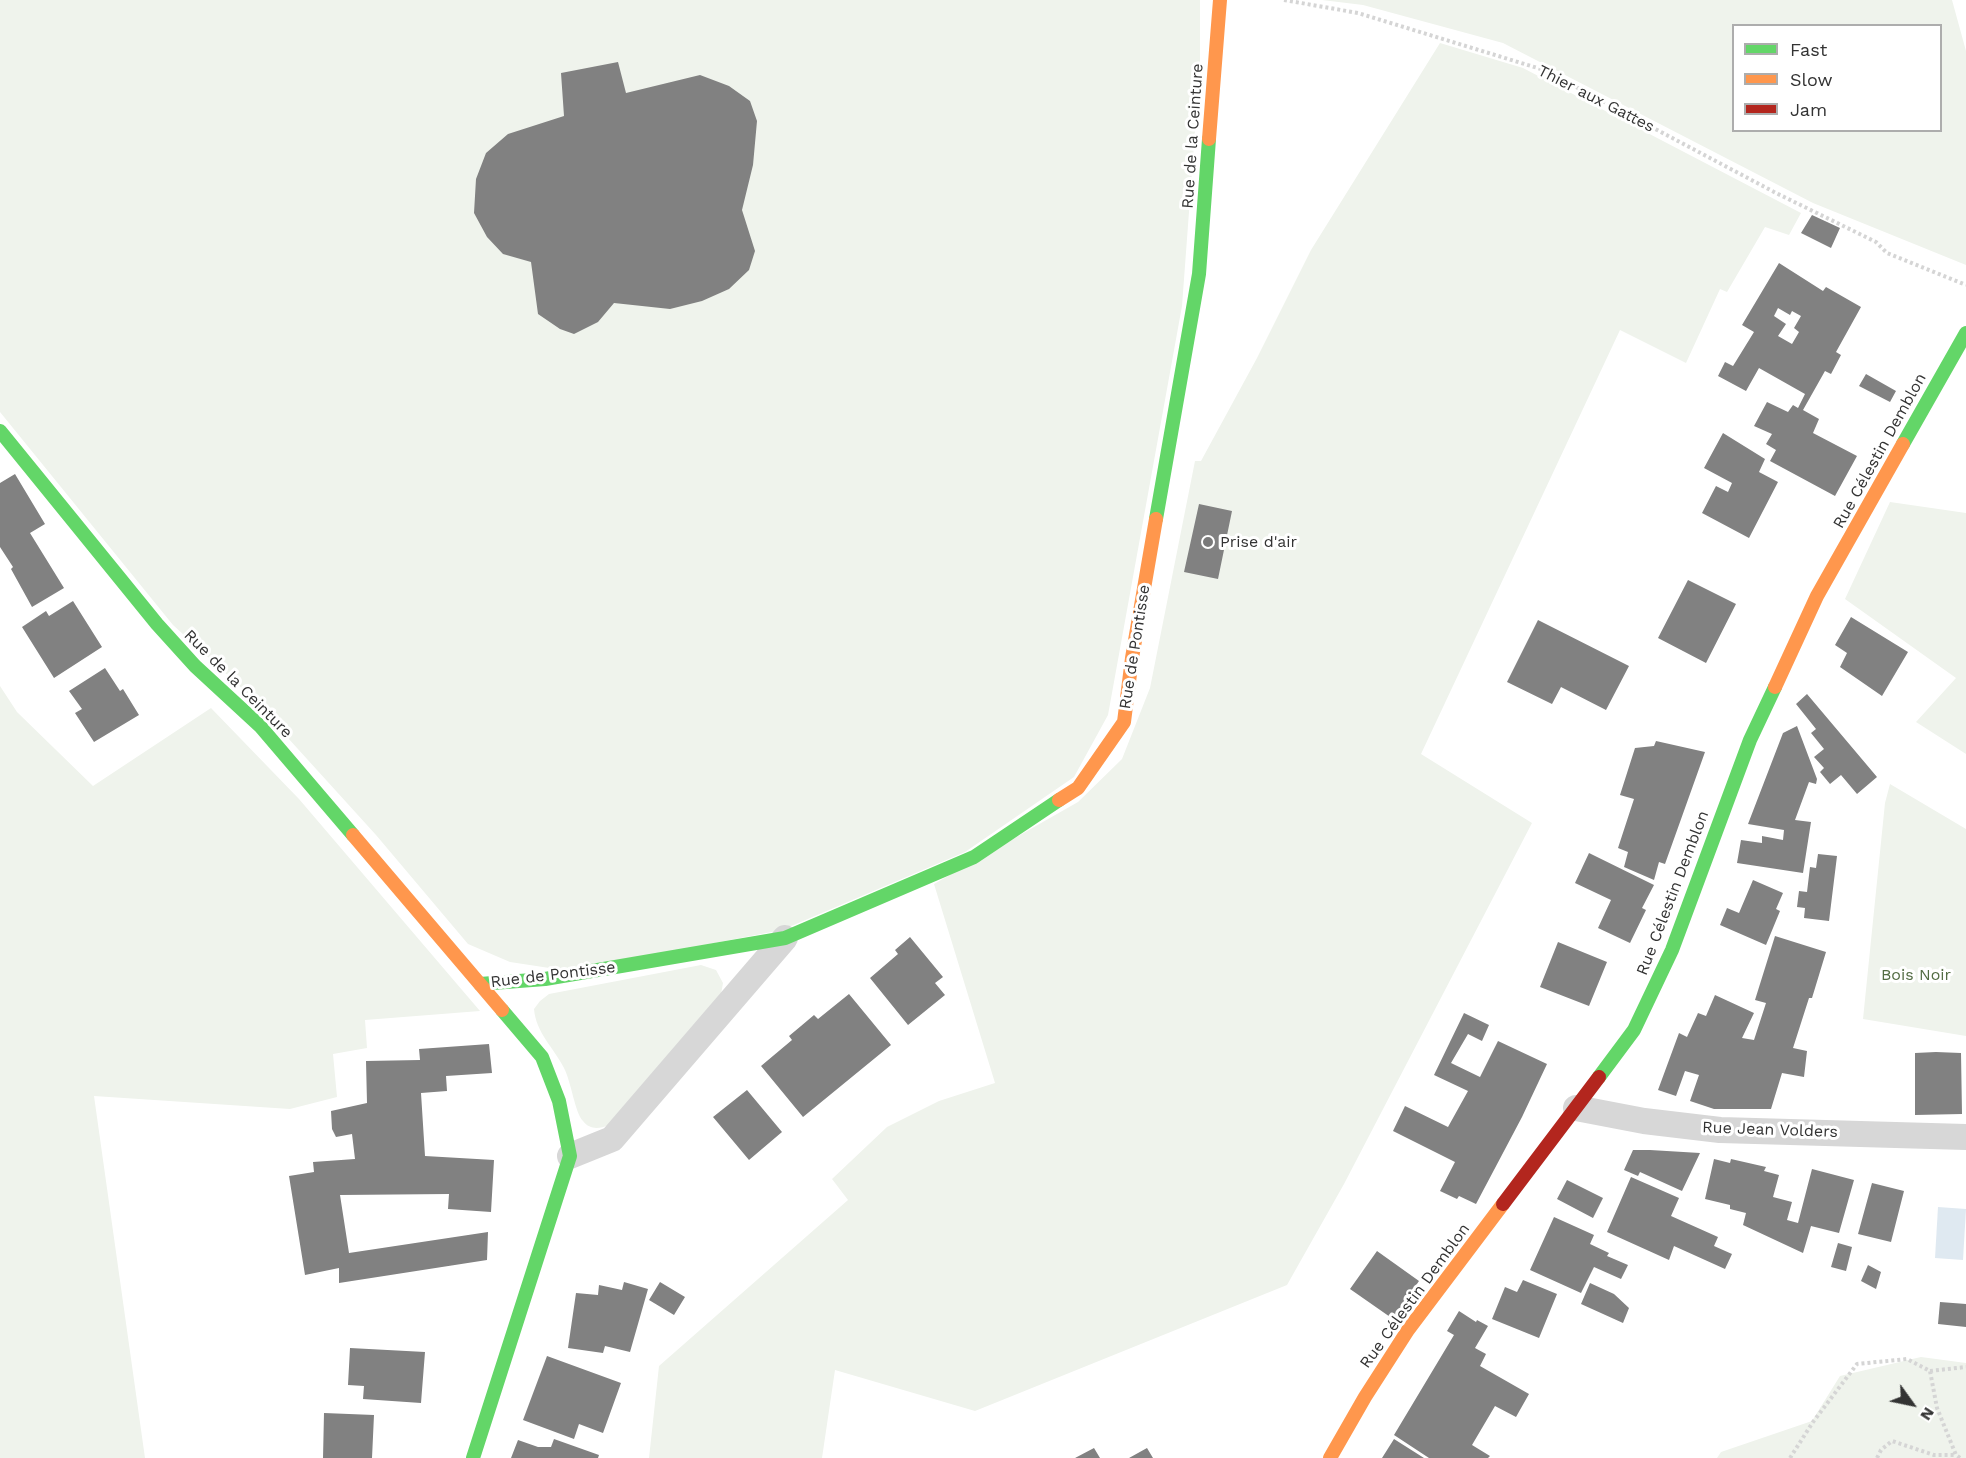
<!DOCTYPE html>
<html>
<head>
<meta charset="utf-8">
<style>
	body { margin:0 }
	#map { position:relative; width:1966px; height:1458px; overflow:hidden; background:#fff; font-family:"Work Sans",sans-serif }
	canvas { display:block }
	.legend { position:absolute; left:1732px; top:24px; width:210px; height:108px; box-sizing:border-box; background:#fff; border:2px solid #adadad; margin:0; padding:8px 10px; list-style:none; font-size:18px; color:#333 }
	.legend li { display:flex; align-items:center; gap:12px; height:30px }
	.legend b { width:30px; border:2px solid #adadad }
	.north { position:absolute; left:1882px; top:1374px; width:60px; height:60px; -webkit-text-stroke:4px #fff; paint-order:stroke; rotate:123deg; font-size:16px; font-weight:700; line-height:24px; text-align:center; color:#333 }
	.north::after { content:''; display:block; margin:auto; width:21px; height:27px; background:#333; clip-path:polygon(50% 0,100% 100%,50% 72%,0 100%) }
</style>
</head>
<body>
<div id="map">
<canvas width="1966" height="1458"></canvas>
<ul class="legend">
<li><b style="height:8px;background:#63d668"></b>Fast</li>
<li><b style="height:8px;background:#ff974d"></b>Slow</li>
<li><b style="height:8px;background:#b3261e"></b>Jam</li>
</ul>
<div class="north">N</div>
</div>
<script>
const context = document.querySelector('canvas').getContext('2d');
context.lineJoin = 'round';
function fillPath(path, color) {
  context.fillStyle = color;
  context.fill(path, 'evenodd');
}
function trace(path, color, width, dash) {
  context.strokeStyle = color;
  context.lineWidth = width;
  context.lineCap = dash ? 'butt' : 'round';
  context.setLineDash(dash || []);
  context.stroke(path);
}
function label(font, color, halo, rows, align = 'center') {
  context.font = font + ' "Work Sans",sans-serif';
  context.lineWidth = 6;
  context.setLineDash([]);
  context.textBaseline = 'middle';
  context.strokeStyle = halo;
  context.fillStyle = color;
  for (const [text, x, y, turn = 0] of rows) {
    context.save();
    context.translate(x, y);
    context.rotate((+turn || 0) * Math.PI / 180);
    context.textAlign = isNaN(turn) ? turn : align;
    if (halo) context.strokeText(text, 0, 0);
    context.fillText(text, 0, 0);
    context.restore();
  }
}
fillPath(new Path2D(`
	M 0,0 L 1200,0 L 1200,64 L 1182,306 L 1108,715 L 1074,777 L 965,852 L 782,930 L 569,971 L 510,962 L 468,944 L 376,835 L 248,694 L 173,625 L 0,412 Z
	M 1322,0 L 1952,0 L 1966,51 L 1966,265 L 1813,203 L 1503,43 L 1363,5 ZM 1734,26 L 1940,26 L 1940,130 L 1734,130 Z
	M 1440,43 L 1523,68 L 1801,213 L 1789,235 L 1765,227 L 1727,292 L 1720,289 L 1686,363 L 1620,330 L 1421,754 L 1532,823 L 1344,1184 L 1287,1285 L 975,1411 L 835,1370 L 822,1458 L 649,1458 L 659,1366 L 848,1200 L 832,1179 L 887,1127 L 939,1101 L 995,1083 L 934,884 L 1078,802 L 1122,759 L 1150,688 L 1195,461 L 1201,461 L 1257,358 L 1311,250 Z
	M 1890,502 L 1966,513 L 1966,754 L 1916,722 L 1956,678 L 1845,599 Z
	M 0,686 L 17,712 L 93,786 L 211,708 L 299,799 L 480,1011 L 365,1020 L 367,1048 L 333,1054 L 337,1097 L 290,1109 L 94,1096 L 145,1458 L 0,1458 Z
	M 1890,784 L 1966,829 L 1966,1036 L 1863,1019 L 1885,803 Z
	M 701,965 L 716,970 L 723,983 L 720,1000 L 609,1125 C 599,1129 590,1130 583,1121 C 575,1113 571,1081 564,1068 C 554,1048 536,1033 534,1009 L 540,1001 L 549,994 Z
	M 1921,1357 L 1966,1363 L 1966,1458 L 1717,1458 L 1721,1452 L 1812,1421 L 1840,1376 Z`), '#eff3ec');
fillPath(new Path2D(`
	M 1938,1207 L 1966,1209 L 1963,1260 L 1935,1258 Z`), '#dfe9f1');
fillPath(new Path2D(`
	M 618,62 L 626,93 L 700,75 L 729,86 L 750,101 L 757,121 L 753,165 L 742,210 L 755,251 L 749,270 L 729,289 L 702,301 L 670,309 L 614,303 L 598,322 L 574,334 L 560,329 L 538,314 L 531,262 L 503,254 L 487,237 L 474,213 L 476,179 L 486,153 L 508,134 L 564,116 L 561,73 Z
	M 1812,215 L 1840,228 L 1831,248 L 1801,233 Z
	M 1779,263 L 1823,291 L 1826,287 L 1861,307 L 1836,352 L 1841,355 L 1831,374 L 1825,371 L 1803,410 L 1819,419 L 1813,433 L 1857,456 L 1835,496 L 1770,461 L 1776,450 L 1766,444 L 1772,434 L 1754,426 L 1767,402 L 1788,412 L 1793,405 L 1798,408 L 1805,394 L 1759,368 L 1746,391 L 1718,376 L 1725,362 L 1733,366 L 1754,332 L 1742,325 ZM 1778,308 L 1790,315 L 1792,311 L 1801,316 L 1794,328 L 1799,332 L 1792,344 L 1778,336 L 1786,324 L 1774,316 Z
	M 1866,374 L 1896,391 L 1890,402 L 1859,386 Z
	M 1723,433 L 1765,459 L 1759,472 L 1778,482 L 1749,538 L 1702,513 L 1716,486 L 1728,492 L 1732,483 L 1704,468 Z
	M 15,474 L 45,524 L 30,533 L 64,588 L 32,607 L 11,569 L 13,567 L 0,547 L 0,483 Z
	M 1199,504 L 1232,511 L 1218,579 L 1184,572 Z
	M 1688,580 L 1736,604 L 1706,663 L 1658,638 Z
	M 73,601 L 102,647 L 54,678 L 22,627 L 46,611 L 49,616 Z
	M 1851,617 L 1908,652 L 1882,696 L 1840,667 L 1847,653 L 1835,645 Z
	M 1538,620 L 1629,666 L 1606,710 L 1561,687 L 1552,704 L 1507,682 Z
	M 105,668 L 120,691 L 123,689 L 139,715 L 94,742 L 75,713 L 82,709 L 69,691 Z
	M 1807,694 L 1877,777 L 1857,794 L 1841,775 L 1830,784 L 1820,772 L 1824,768 L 1814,757 L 1824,749 L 1811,733 L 1816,729 L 1796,704 Z
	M 1797,726 L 1817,779 L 1816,784 L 1809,782 L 1795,820 L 1811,822 L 1803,873 L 1737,863 L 1741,840 L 1762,843 L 1762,836 L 1783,840 L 1784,830 L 1748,824 L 1783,733 Z
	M 1656,741 L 1705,752 L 1665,864 L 1659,862 L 1654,880 L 1624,867 L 1628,852 L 1618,848 L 1634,799 L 1620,795 L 1635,748 L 1654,746 Z
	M 1589,853 L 1654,885 L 1642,908 L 1646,910 L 1630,943 L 1598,928 L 1611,900 L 1575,883 Z
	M 1818,854 L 1837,856 L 1829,921 L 1804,918 L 1805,908 L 1797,907 L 1799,891 L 1807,892 L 1810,867 L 1816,868 Z
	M 1753,880 L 1783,893 L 1776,909 L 1780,911 L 1766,945 L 1720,925 L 1727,908 L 1739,913 Z
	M 1775,936 L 1826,952 L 1812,998 L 1809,998 L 1793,1048 L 1807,1051 L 1804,1077 L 1782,1073 L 1771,1109 L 1714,1109 L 1690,1101 L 1699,1075 L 1685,1071 L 1676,1096 L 1658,1090 L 1679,1033 L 1687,1037 L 1698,1013 L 1706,1016 L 1715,995 L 1754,1013 L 1742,1038 L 1754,1040 L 1766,1003 L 1755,1000 Z
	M 910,937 L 943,977 L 935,983 L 945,995 L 908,1025 L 870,978 L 898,954 L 895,950 Z
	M 1558,942 L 1607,962 L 1589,1006 L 1540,987 Z
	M 849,994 L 891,1045 L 803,1117 L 761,1066 L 792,1040 L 789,1036 L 801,1026 L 814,1015 L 818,1019 Z
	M 1464,1013 L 1489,1025 L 1482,1041 L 1468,1034 L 1451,1063 L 1480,1077 L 1498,1041 L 1547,1064 L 1522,1117 L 1476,1204 L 1459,1196 L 1457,1199 L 1440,1191 L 1455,1162 L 1393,1131 L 1405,1106 L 1448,1127 L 1468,1091 L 1434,1075 Z
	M 489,1044 L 492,1073 L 446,1076 L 447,1091 L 421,1093 L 425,1156 L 494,1160 L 491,1212 L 448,1209 L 449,1194 L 340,1195 L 349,1253 L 488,1232 L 487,1260 L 339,1283 L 339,1268 L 305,1275 L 289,1176 L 314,1172 L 313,1162 L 355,1159 L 352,1134 L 336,1137 L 332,1129 L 331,1111 L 367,1103 L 366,1061 L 420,1060 L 419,1049 Z
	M 1936,1052 L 1961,1053 L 1962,1114 L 1915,1115 L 1915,1053 Z
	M 747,1090 L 782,1132 L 749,1160 L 713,1117 Z
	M 1633,1150 L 1650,1150 L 1700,1153 L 1682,1191 L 1640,1172 L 1638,1176 L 1624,1170 Z
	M 1714,1159 L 1730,1163 L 1731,1159 L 1766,1167 L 1764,1171 L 1779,1175 L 1773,1197 L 1792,1202 L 1787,1220 L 1798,1223 L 1812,1169 L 1854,1180 L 1839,1233 L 1811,1226 L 1803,1253 L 1743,1225 L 1746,1213 L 1730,1209 L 1730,1205 L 1705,1199 Z
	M 1631,1177 L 1679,1198 L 1671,1216 L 1718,1237 L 1714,1246 L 1732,1254 L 1725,1269 L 1674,1246 L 1669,1260 L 1607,1232 Z
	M 1567,1180 L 1603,1198 L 1593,1218 L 1557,1199 Z
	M 1872,1183 L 1904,1191 L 1891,1242 L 1858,1234 Z
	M 1554,1217 L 1594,1235 L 1590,1244 L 1609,1253 L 1607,1256 L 1628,1265 L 1621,1279 L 1594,1267 L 1581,1293 L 1530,1270 Z
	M 1838,1243 L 1852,1247 L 1846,1271 L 1831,1267 Z
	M 1377,1251 L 1419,1281 L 1393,1319 L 1350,1289 Z
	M 1868,1265 L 1881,1272 L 1876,1289 L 1861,1281 Z
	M 1523,1280 L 1557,1294 L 1539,1338 L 1492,1319 L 1505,1287 L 1517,1292 Z
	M 624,1282 L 648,1289 L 630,1352 L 605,1346 L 603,1353 L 568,1348 L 576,1293 L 598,1295 L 599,1285 L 622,1290 Z
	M 660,1282 L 685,1297 L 674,1315 L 649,1300 Z
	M 1590,1283 L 1614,1294 L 1629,1308 L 1623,1323 L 1581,1304 Z
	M 1940,1302 L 1966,1304 L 1966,1327 L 1938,1324 Z
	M 1459,1311 L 1476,1322 L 1477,1320 L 1488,1326 L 1475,1348 L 1486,1354 L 1480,1366 L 1529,1394 L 1516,1417 L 1495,1406 L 1472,1445 L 1490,1456 L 1488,1458 L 1429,1458 L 1394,1435 L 1454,1335 L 1447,1331 Z
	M 350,1348 L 425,1352 L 421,1403 L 363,1399 L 364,1386 L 348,1385 Z
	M 547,1356 L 621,1383 L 603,1433 L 579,1424 L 574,1439 L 523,1420 Z
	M 324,1413 L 374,1415 L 372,1458 L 323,1458 Z
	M 554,1439 L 599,1455 L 598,1458 L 511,1458 L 518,1440 L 538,1447 L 551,1447 Z
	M 1394,1439 L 1424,1458 L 1382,1458 Z
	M 1094,1448 L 1100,1458 L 1075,1458 Z
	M 1147,1448 L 1153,1458 L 1129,1458 Z`), '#818181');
trace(new Path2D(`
	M 1284,0 L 1358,13 L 1544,70 L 1776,193 L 1876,242 L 1887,253 L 1966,285
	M 1930,1371 L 1966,1367
	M 1790,1458 L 1813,1422 L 1857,1364 L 1907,1359 L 1930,1371 L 1937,1408 L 1956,1455 L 1960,1458
	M 1877,1458 L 1881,1450 L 1892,1441 L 1934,1455 L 1956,1455`), '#d5d5d5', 4, [3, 3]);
trace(new Path2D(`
	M 1576,1108 L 1644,1121 L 1720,1130 L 1966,1137
	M 570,1156 L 612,1139 L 785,938`), '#d7d7d7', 26);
trace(new Path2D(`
	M 0,431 L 157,624 L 195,666 L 260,726 L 353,835
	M 1903,444 L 1966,333
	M 1156,519 L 1199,274 L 1209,139
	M 480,984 L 545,979 L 785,938 L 974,857 L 1059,800
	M 1599,1077 L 1634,1030 L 1672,950 L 1750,740 L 1775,687
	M 473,1458 L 570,1156 L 559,1101 L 542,1057 L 502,1010`), '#63d668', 14);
trace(new Path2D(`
	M 1209,139 L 1220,0
	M 1775,687 L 1817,596 L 1903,444
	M 1059,800 L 1078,788 L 1124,722 L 1132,658 L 1156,519
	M 353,835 L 502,1010
	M 1330,1458 L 1365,1397 L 1408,1330 L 1503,1204`), '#ff974d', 14);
trace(new Path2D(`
	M 1503,1204 L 1599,1077`), '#b3261e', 14);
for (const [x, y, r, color] of [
	[1208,542,6,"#7a7a7a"]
]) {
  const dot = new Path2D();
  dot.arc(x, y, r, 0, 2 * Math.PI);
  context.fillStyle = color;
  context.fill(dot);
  trace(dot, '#fff', 2);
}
label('16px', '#333', '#fff', [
	["Thier aux Gattes",1596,99,27],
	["Rue de la Ceinture",1193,136,-86],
	["Rue Célestin Demblon",1880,451,-61],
	["Rue de Pontisse",1135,647,-81],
	["Rue de la Ceinture",238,684,45],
	["Rue Célestin Demblon",1673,893,-69],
	["Rue de Pontisse",553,975,-7],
	["Rue Jean Volders",1770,1130,2],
	["Rue Célestin Demblon",1415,1296,-54]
]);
label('16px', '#333', '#fff', [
	["Prise d'air",1220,542]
], 'left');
label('16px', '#536c43', '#fff', [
	["Bois Noir",1916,975]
]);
</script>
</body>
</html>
